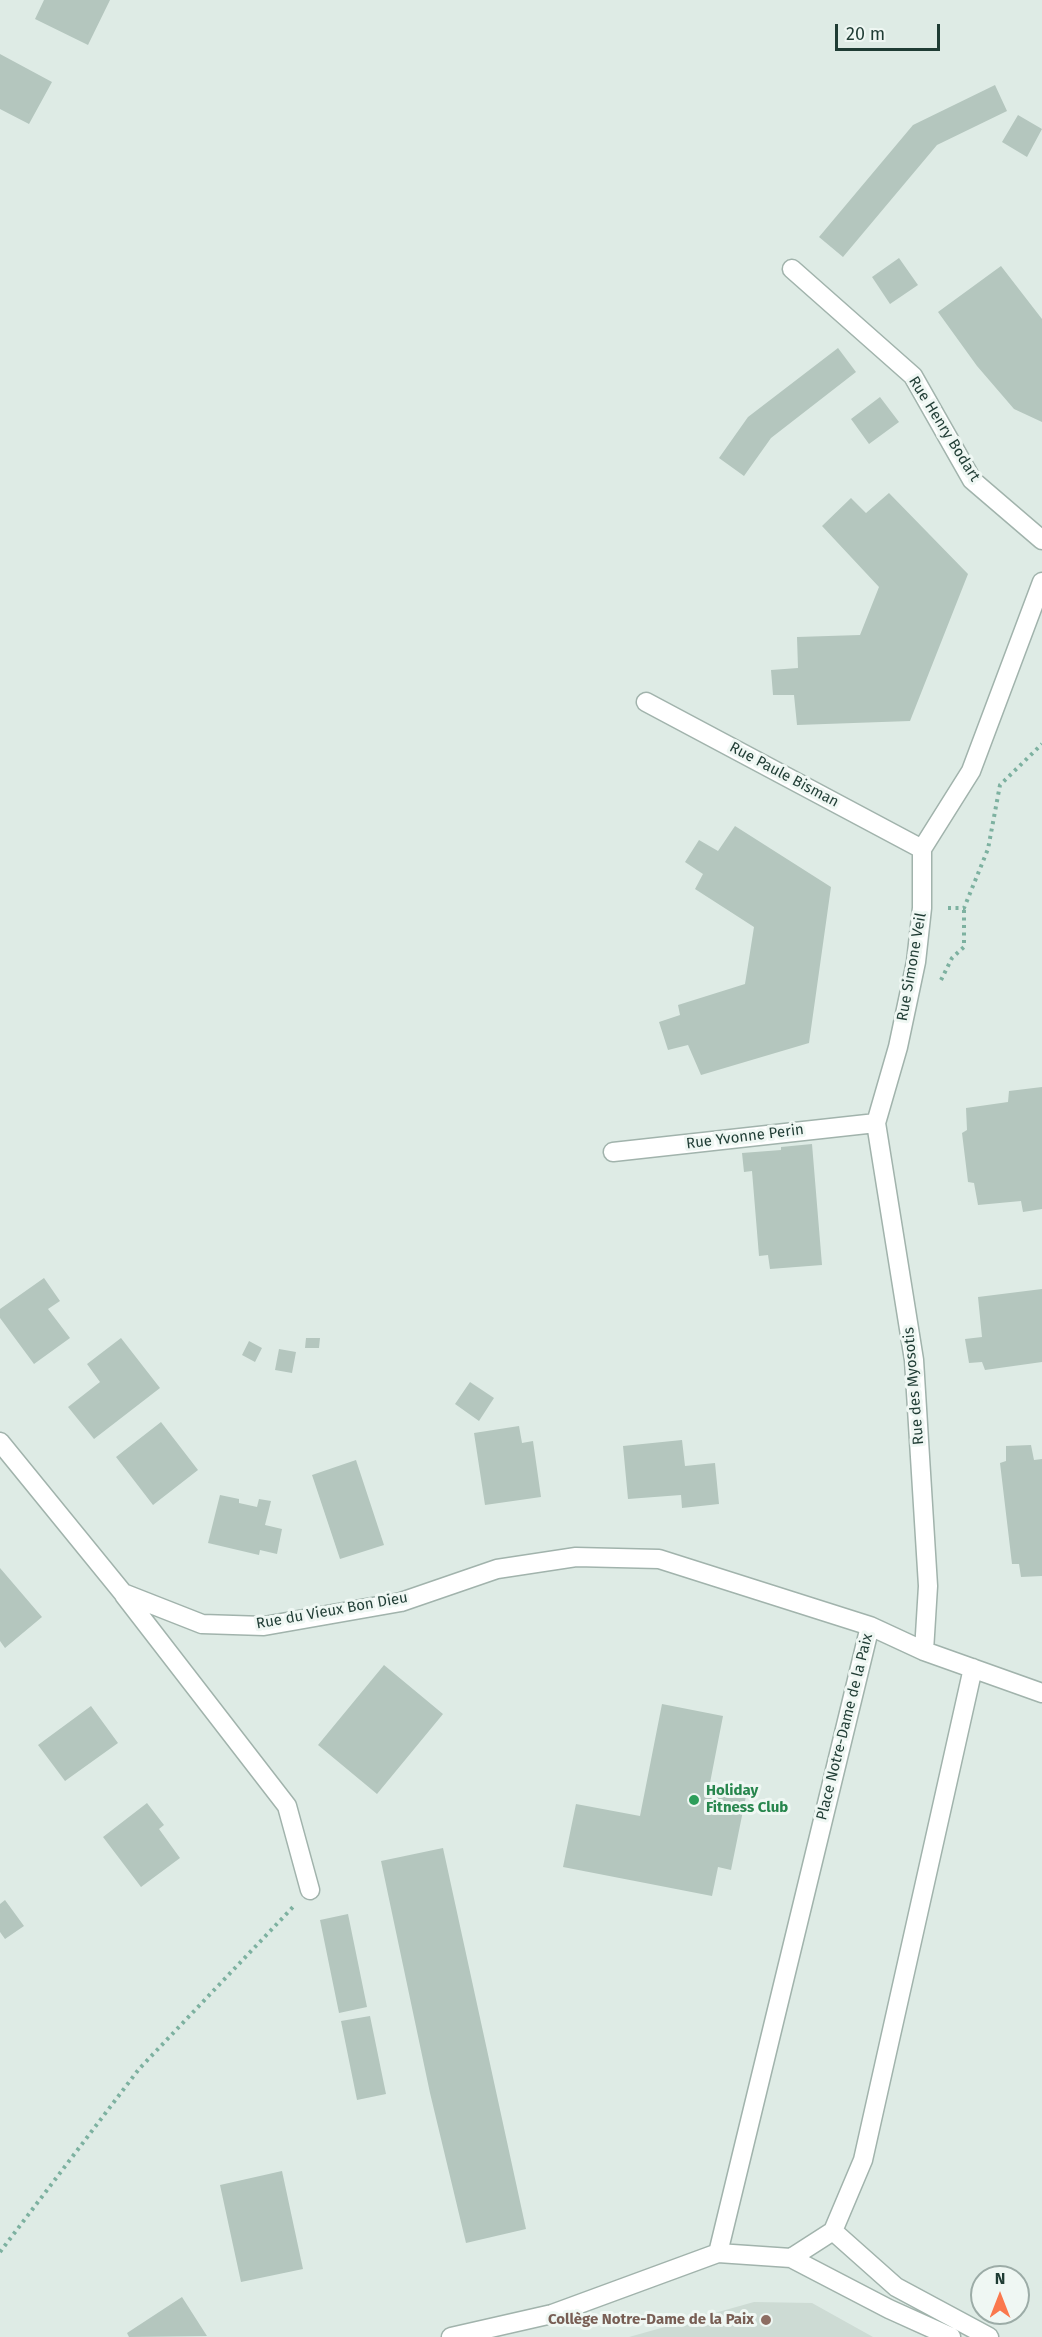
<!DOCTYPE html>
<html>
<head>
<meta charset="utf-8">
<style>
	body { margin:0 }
	#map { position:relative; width:1042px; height:2337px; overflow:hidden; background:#deebe5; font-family:"Fira Sans",sans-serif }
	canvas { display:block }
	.north { position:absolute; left:970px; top:2265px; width:60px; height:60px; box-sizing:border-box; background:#eff7f3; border:2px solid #9caca7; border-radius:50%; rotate:0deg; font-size:16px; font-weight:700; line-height:24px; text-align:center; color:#1f3c34 }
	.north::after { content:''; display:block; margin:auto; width:21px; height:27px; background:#fa784d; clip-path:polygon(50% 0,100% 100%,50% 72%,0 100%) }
	.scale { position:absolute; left:835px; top:24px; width:105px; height:27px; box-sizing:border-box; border:3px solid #1f3c34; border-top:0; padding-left:8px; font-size:18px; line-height:21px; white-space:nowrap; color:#1f3c34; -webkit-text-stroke:4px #eff7f3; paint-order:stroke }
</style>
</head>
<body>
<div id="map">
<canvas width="1042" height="2337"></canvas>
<div class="north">N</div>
<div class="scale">20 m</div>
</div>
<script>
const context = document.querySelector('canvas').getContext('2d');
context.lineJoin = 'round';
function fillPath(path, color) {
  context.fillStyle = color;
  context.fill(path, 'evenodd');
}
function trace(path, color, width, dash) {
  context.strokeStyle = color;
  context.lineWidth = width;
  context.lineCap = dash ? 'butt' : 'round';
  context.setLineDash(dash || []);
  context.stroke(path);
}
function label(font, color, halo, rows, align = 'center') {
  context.font = font + ' "Fira Sans",sans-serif';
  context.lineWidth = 6;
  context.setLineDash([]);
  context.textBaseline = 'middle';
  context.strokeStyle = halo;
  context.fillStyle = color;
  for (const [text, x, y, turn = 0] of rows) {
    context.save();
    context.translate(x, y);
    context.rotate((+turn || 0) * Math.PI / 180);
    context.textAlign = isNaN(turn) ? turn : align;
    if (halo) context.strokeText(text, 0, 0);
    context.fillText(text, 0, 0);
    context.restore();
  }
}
fillPath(new Path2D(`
	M 754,2302 L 812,2303 L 873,2337 L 629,2337 Z`), '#cddbd4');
fillPath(new Path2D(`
	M 44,0 L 110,0 L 88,45 L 35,19 Z
	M 0,54 L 52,82 L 29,124 L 0,109 Z
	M 995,85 L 1007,111 L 937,145 L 843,257 L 819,237 L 913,125 Z
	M 1018,115 L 1042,129 L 1027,157 L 1002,142 Z
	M 899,258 L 918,285 L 890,304 L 872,277 Z
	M 1001,266 L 1042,319 L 1042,422 L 1014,409 L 977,366 L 938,312 Z
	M 838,348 L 856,372 L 771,438 L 744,476 L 719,458 L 748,417 Z
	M 880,397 L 899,422 L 869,444 L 851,419 Z
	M 889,493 L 968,574 L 910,721 L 797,725 L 794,695 L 773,695 L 771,670 L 798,668 L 797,637 L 860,635 L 879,587 L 822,526 L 851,498 L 866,513 Z
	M 735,826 L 831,887 L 809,1043 L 701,1075 L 688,1045 L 668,1050 L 659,1022 L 680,1015 L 678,1005 L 745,984 L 754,927 L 695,889 L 703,874 L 685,862 L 699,840 L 718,851 Z
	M 1042,1087 L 1042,1209 L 1023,1212 L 1021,1201 L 978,1205 L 974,1183 L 968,1182 L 962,1133 L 967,1130 L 966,1108 L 1008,1102 L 1009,1091 Z
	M 812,1144 L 822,1265 L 770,1269 L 768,1255 L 759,1256 L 752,1171 L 744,1172 L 742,1153 L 781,1150 L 781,1147 Z
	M 44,1278 L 60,1301 L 48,1309 L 70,1338 L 34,1364 L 0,1318 L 0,1309 Z
	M 1042,1289 L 1042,1362 L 985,1370 L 982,1362 L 969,1363 L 965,1339 L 982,1337 L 978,1297 Z
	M 121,1338 L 160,1388 L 94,1439 L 68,1407 L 100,1382 L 87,1364 Z
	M 306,1338 L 320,1338 L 319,1348 L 305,1348 Z
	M 249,1341 L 262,1348 L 255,1362 L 242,1355 Z
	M 279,1349 L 296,1352 L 292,1373 L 275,1370 Z
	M 470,1382 L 494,1398 L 479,1421 L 455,1404 Z
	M 161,1422 L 198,1470 L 153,1505 L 116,1457 Z
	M 519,1426 L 522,1443 L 533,1441 L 541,1497 L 485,1505 L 474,1433 Z
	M 682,1440 L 685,1466 L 715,1463 L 719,1504 L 682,1508 L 681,1495 L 628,1499 L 623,1446 Z
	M 1031,1445 L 1034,1460 L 1042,1459 L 1042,1576 L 1021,1577 L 1019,1564 L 1012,1564 L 1000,1463 L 1006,1461 L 1006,1446 Z
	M 356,1460 L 384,1545 L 340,1559 L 312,1475 Z
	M 220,1495 L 239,1499 L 239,1503 L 257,1507 L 259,1499 L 271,1501 L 265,1525 L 282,1529 L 277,1554 L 260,1550 L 259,1555 L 208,1543 Z
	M 0,1568 L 42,1617 L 5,1648 L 0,1641 Z
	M 384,1665 L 443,1714 L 377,1794 L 318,1745 Z
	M 662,1704 L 723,1716 L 709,1788 L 746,1796 L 731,1870 L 718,1867 L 712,1896 L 563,1867 L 576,1804 L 640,1816 Z
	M 91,1706 L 118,1743 L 65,1781 L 38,1745 Z
	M 147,1803 L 164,1825 L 159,1829 L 180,1858 L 141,1887 L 103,1837 Z
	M 443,1848 L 526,2229 L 466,2243 L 430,2093 L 381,1861 Z
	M 5,1900 L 24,1926 L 5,1939 L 0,1932 L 0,1904 Z
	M 348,1914 L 367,2007 L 339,2013 L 320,1920 Z
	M 370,2016 L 386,2094 L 357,2100 L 341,2021 Z
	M 282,2171 L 303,2269 L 241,2282 L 220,2185 Z
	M 182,2297 L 207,2336 L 129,2337 L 127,2333 Z`), '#b4c6be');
const minor = new Path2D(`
	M 792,269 L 913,376 L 972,480 L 1042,540
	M 646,702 L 922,849
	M 613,1152 L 876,1123
	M 0,1442 L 123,1593 L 202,1624 L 264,1626 L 401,1602 L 497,1569 L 576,1557 L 659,1559 L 870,1626 L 924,1651 L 1042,1693
	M 124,1595 L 287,1806 L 310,1890
	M 924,1651 L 928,1586 L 914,1360 L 876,1123 L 898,1047 L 916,962 L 922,908 L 922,849 L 971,771 L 1042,582
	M 833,2231 L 896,2287 L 989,2337
	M 718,2253 L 870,1626
	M 791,2258 L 833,2231 L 863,2160 L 973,1668
	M 451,2337 L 552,2314 L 718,2253 L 791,2258 L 889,2309 L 951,2337`);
trace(minor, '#a1b3ac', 21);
trace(new Path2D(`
	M 948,908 L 964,908 L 988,849 L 1000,785 L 1042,744
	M 941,980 L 952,958 L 964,947 L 964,908
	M 0,2252 L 139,2069 L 293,1907`), '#7db1a0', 4, [3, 4.5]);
trace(minor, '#fff', 18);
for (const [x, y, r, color] of [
	[694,1800,6,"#2e9e5b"],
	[766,2320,6,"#8d6e63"]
]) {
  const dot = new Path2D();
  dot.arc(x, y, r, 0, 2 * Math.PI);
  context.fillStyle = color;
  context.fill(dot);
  trace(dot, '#eff7f3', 2);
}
label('15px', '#1f3c34', '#eff7f3', [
	["Rue Henry Bodart",944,429,58],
	["Rue Paule Bisman",784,775,28],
	["Rue Simone Veil",912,967,-80],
	["Rue Yvonne Perin",745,1137,-7],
	["Rue des Myosotis",914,1386,-95],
	["Rue du Vieux Bon Dieu",332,1611,-10],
	["Place Notre-Dame de la Paix",845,1727,-76]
]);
label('bold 15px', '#27864d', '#eff7f3', [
	["Holiday",706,1791],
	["Fitness Club",706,1808]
], 'left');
label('bold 15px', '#785e54', '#eff7f3', [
	["Collège Notre-Dame de la Paix",754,2320]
], 'right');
</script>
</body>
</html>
